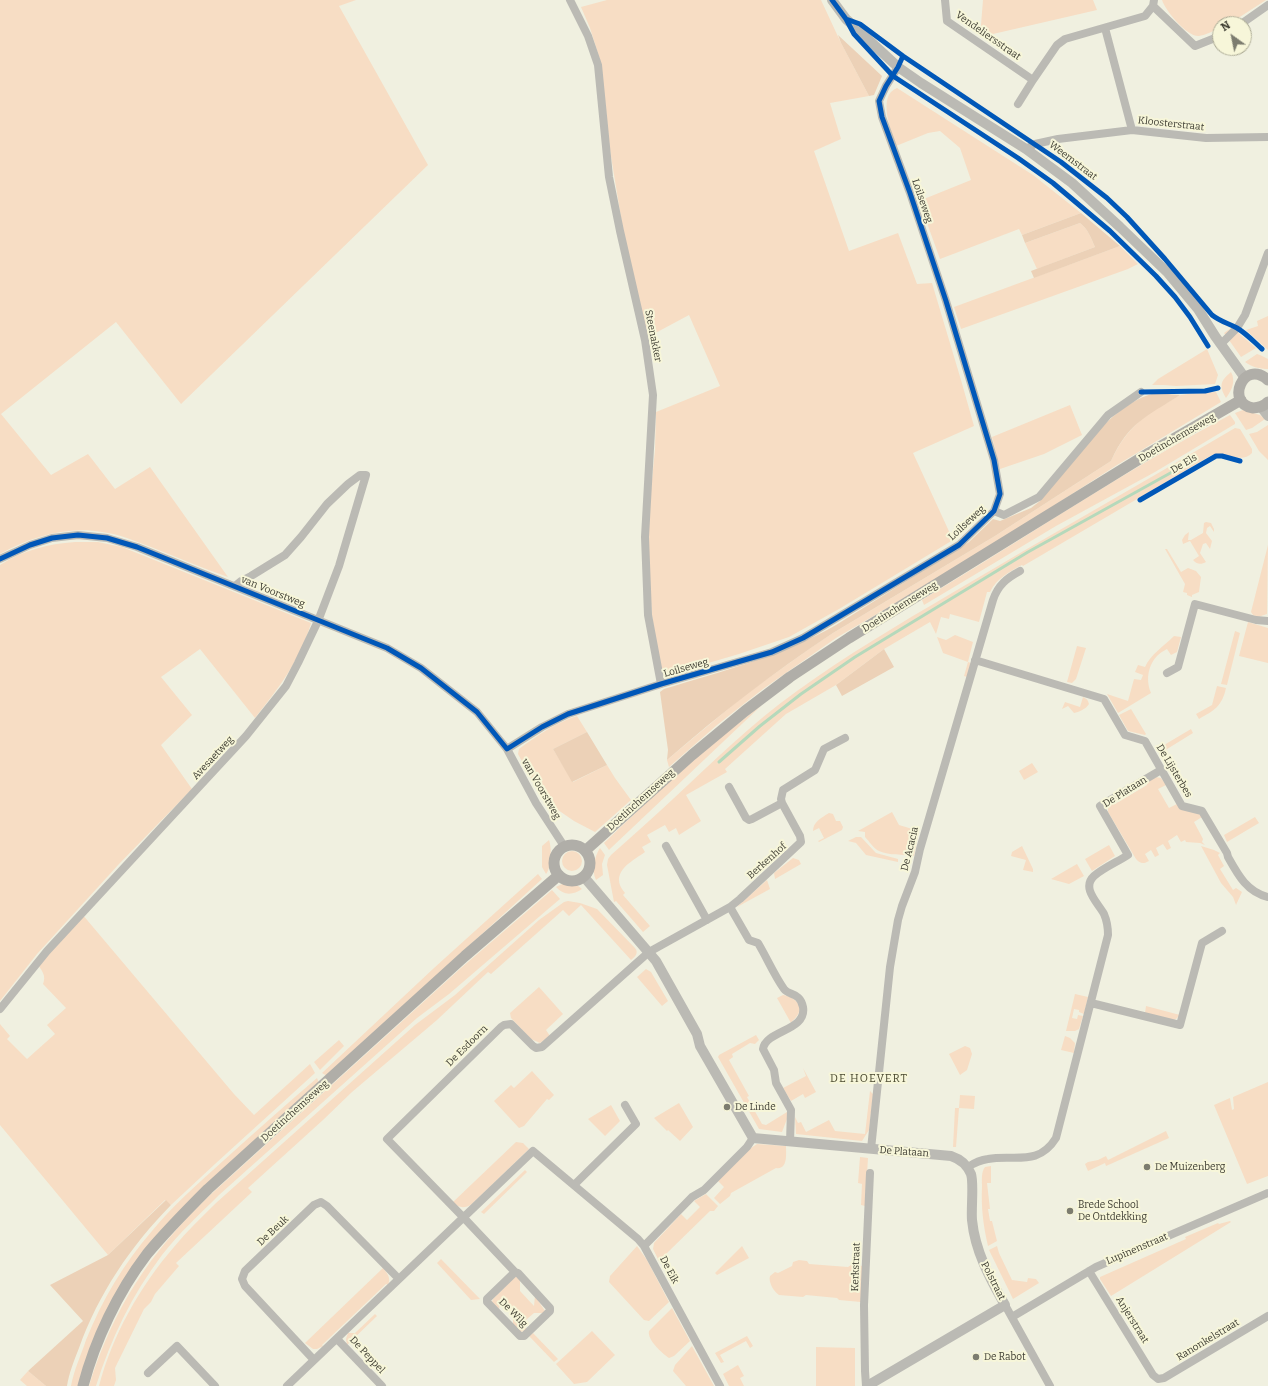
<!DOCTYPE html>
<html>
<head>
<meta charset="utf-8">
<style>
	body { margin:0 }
	#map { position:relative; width:1268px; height:1386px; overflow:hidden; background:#f0f0e0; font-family:Bitter,serif }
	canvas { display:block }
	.north { position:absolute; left:1212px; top:16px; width:40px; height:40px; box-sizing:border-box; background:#f7f6d9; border:1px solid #adac96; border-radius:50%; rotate:327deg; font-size:11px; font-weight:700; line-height:16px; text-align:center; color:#3e3d32 }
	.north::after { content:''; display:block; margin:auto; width:14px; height:18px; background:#7c7c6f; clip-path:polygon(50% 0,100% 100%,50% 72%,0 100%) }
</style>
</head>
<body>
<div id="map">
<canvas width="1268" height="1386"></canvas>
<div class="north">N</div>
</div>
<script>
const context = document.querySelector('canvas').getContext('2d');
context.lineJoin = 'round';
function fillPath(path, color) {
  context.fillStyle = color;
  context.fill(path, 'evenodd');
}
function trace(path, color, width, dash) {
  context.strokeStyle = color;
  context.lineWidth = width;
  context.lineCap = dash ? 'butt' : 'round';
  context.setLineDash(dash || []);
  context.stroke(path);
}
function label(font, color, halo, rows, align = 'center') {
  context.font = font + ' Bitter,serif';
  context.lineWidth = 4;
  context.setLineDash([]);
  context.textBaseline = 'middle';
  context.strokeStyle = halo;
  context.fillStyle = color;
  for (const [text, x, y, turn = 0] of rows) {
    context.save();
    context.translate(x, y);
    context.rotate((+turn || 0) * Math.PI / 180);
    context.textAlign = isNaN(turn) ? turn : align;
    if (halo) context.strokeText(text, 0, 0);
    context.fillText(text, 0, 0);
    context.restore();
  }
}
fillPath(new Path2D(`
	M 0,0 L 356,0 L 339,6 L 428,165 L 181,404 L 116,322 L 1,414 L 51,475 L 88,454 L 115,489 L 150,467 L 228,577 C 202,568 177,557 151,547 C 135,541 119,534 102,532 C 68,526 30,537 0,554 Z
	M 607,0 L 821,0 L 841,43 L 869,96 L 830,103 L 841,139 L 814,151 L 849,251 L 898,233 L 917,284 L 932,283 L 961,380 L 974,426 L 913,453 L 953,540 L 839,609 L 789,637 L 739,654 L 664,676 L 660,666 L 652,616 L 649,570 L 649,509 L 655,450 L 656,412 L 720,386 L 689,315 L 648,337 L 624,236 L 610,150 L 601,63 L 590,28 L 581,7 Z
	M 983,0 L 1093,0 L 1097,10 L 980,37 Z
	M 1162,0 L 1266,0 L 1229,24 L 1220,24 L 1220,28 C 1213,31 1206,35 1199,36 C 1187,37 1165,10 1162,0 Z
	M 897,88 L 1033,175 L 1081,213 L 1022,235 L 1019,229 L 940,259 L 919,201 L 971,180 L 960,148 L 940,131 L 928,133 L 896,146 C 891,132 877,95 897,88 Z
	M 1080,223 C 1088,229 1091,238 1095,247 L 1037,269 L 1025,243 Z
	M 1120,246 L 1138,264 L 1128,269 L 961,329 L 954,307 Z
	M 1268,316 L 1268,350 L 1246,330 L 1258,326 L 1257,321 Z
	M 1231,328 L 1235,330 L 1256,348 L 1241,357 L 1224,333 Z
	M 1207,349 L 1218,375 L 1215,384 L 1176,386 L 1164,385 L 1152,385 L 1158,379 Z
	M 1257,354 L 1260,355 L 1268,359 L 1268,369 C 1260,369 1252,367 1245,362 Z
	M 1231,372 C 1236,381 1232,390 1226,398 C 1219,386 1220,381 1231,372 Z
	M 1216,392 L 1221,402 L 1117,465 L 1041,514 L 945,574 L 836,638 L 763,689 L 717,725 L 669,767 L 667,760 L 746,694 L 812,647 L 833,633 L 995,536 L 1111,461 C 1124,433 1140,417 1168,402 C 1172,400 1177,396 1181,395 C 1192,393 1204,393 1216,392 Z
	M 1070,405 L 1082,435 L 1044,454 L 1000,469 L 992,437 Z
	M 1243,410 L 1260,415 L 1265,419 L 1252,428 L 1246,430 L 1235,413 Z
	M 1230,415 L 1235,422 L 1235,424 L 1155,472 L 1056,526 L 924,605 L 922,600 C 1025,538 1124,471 1230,415 Z
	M 1268,425 L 1268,460 L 1259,451 L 1249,434 L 1257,432 Z
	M 1235,428 L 1240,429 L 1252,449 L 1252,453 C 1241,465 1225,450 1212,455 L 1023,566 L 1022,565 C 1009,572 997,578 990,592 L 987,592 L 979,622 L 950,614 L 949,619 L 941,617 L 936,634 L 930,622 L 884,649 L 836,685 L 786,714 L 725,769 L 727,772 L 686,795 L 701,821 L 679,835 L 676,828 L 669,832 L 665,825 L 647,835 L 651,842 L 642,847 L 645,852 C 631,862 608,873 625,893 L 623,895 L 650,926 L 643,932 L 616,901 L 614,902 L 607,865 L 608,859 L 611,855 C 632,836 653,818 673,799 C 714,761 752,723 797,691 C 847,655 899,624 952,593 C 1046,537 1141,484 1235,428 Z
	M 1206,522 L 1211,523 L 1214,529 L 1214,532 L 1210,526 L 1207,528 L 1206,533 L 1212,541 L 1210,549 L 1206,543 L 1203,544 L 1200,553 L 1206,562 C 1201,565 1196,564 1193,560 L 1199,556 L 1190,541 L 1183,544 L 1182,540 L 1185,535 L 1189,532 L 1188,540 L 1191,540 L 1203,533 L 1204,523 Z
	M 75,542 L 98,542 L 122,547 L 311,623 C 301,659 278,689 255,718 L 200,649 L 161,677 L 192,715 L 161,745 L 192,789 L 119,864 L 37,954 L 0,1001 L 0,565 C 24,550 47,544 75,542 Z
	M 1268,545 L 1267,614 L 1258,617 L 1253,615 L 1251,612 Z
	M 1165,549 L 1167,549 L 1181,572 L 1188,568 L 1196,571 L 1201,577 L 1199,592 L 1192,595 L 1192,597 L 1187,595 L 1187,593 L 1183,592 L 1185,584 Z
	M 1248,622 L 1268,628 L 1268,663 L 1239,656 Z
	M 1235,631 L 1240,633 L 1227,685 L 1221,684 Z
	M 955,635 L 973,642 L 968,662 L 971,663 L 967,677 L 964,676 L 968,662 L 943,653 L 937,637 L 946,640 Z
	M 1174,636 L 1181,637 L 1177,652 L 1171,655 L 1167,649 C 1150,657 1144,676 1151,693 L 1118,713 L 1107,694 L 1128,701 L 1134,679 L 1141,680 L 1143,675 L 1135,672 L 1138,665 L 1145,667 C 1151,654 1164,646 1174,636 Z
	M 1077,646 L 1086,648 L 1076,679 L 1072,683 L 1067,682 Z
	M 1217,686 L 1226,688 C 1222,706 1215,710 1199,719 L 1196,714 L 1212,705 Z
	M 1083,697 C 1087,699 1088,700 1089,704 C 1086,709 1079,712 1074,713 L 1068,706 L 1062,709 L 1065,702 L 1080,707 Z
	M 762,705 L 611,848 L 609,850 L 604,843 C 654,795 706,747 762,705 Z
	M 1131,709 L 1146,734 L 1145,735 L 1128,731 L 1119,715 Z
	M 577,716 L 587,732 L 553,749 L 573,782 L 607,765 L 615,778 L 631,800 L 595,832 L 574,821 L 542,799 L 518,754 L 519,749 C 538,735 555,723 577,716 Z
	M 1191,729 L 1193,733 L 1159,754 L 1159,748 Z
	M 1032,763 L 1038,772 L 1024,780 L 1019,771 Z
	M 1156,777 L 1161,778 L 1166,785 L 1158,789 L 1169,808 L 1177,804 L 1200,814 L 1202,817 L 1194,822 L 1203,839 L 1202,842 L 1205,845 L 1200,843 L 1186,842 L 1185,840 L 1181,842 L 1177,835 L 1168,841 L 1171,848 L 1167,850 L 1163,844 L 1156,848 L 1159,855 L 1155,857 L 1151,850 L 1145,854 L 1149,861 C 1144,864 1140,864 1136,859 L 1108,812 L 1108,806 L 1111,803 L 1115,804 L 1147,785 L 1147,782 Z
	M 892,812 L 899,825 L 919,831 L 914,856 C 902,854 890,856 879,851 C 874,849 869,841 865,837 L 865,832 L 858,831 Z
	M 829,813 L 833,814 L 836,821 L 840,821 L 843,827 L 842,830 L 819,842 L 818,841 L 824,838 L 819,828 L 813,831 C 813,822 821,818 829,813 Z
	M 1255,817 L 1259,823 L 1227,842 L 1224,835 Z
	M 856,837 L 861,837 L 876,853 L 898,859 L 898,862 L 866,855 L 856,843 L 848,841 Z
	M 549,840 C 552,848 551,868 546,874 L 542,867 L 542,846 Z
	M 1109,845 L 1115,856 L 1092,871 L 1085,859 Z
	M 1022,846 L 1033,869 L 1033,872 L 1023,870 L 1026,860 L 1011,856 L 1012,852 Z
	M 1201,846 L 1214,850 L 1220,853 L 1218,855 L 1224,866 L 1220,869 L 1233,890 L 1236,888 L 1242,892 L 1236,905 L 1233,897 L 1221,883 Z
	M 600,848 L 605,855 L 602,864 L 603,875 L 596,880 C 591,871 595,855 600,848 Z
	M562 861a10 10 0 1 1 20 0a10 10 0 1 1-20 0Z
	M 793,858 L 799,860 L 801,864 L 775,879 L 774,873 Z
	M 1077,864 L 1084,876 L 1069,884 L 1051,879 Z
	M 538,874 L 542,879 L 327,1076 L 322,1073 L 434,968 Z
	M 767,880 L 770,889 L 737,907 L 739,905 Z
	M 564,883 L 577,885 L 582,889 C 573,895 564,896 556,887 Z
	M 552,890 L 560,899 L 547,910 L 449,994 L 417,1018 L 219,1195 C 200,1214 179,1233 162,1255 C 132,1295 111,1338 96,1386 L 89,1386 C 113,1308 150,1253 208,1197 L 461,968 Z
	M 568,901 L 580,903 L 597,909 L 635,948 C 639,953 635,957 631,960 L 581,905 L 569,916 L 563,910 L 491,974 L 488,972 L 437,1020 L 352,1092 L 323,1120 L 248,1188 L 252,1192 L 176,1263 L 179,1266 L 155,1294 L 151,1302 L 144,1309 L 115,1368 L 116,1380 L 114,1386 L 99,1386 C 112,1336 140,1286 174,1247 C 187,1231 202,1217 216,1203 L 415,1025 L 455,995 L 539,920 L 564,902 Z
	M 82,914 L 234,1094 L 254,1115 L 310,1064 L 315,1073 L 215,1164 L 171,1205 L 165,1200 L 108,1255 L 0,1125 L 0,1024 L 10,1036 L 7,1039 L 27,1059 L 55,1034 L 47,1025 L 66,1008 L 43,984 C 46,976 43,972 38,965 Z
	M 646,969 L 651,972 L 668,1001 L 662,1006 L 637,977 Z
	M 539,987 L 563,1014 L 546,1030 L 550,1036 L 540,1043 L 531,1039 L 511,1018 L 510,1013 Z
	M 1075,994 L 1088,997 L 1084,1014 L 1079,1012 L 1079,1010 L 1074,1009 L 1072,1018 L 1077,1019 L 1078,1015 L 1083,1016 L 1079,1029 L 1075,1031 L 1066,1031 Z
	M 783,995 C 791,996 803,1003 799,1012 C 798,1016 793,1020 791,1023 L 777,998 Z
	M 1146,1006 L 1180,1015 L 1176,1019 L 1173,1020 L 1145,1013 Z
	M 756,1035 L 759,1040 L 755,1044 L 750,1043 L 732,1054 L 733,1057 L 729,1060 L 749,1096 L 747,1097 L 762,1124 L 766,1125 L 787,1112 L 787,1119 L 782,1132 L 759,1129 L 718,1057 L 719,1055 Z
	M 1065,1036 L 1070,1038 L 1075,1043 L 1074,1053 L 1061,1050 Z
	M 339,1040 L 344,1046 L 320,1070 L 314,1062 Z
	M 965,1046 L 970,1048 L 972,1054 L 967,1070 L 960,1075 L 949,1054 Z
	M 803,1068 L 816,1092 L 805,1098 L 803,1094 L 791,1101 L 783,1088 L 806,1076 Z
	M 532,1071 L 554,1095 L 549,1100 L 547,1099 L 524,1126 L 519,1128 L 494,1101 L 511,1085 L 514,1088 Z
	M 317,1078 L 319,1083 L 158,1233 L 83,1368 L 78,1386 L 71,1386 C 74,1370 81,1355 86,1340 C 102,1300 124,1263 152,1231 C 173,1205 199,1183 223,1161 C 254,1133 285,1105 317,1078 Z
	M 1268,1082 L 1268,1176 L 1247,1184 L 1214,1105 L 1230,1098 L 1232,1110 L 1234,1109 L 1233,1097 Z
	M 870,1091 L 873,1094 L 869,1130 L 862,1141 L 796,1134 L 795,1117 L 798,1123 L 801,1122 L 806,1132 L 829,1120 L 835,1131 L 865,1134 Z
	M 960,1095 L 975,1096 L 974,1109 L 959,1108 L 956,1147 L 953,1147 L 955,1108 L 959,1108 Z
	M 679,1103 L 693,1127 L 680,1141 L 668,1130 L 667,1131 L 654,1118 Z
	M 611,1105 L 620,1121 L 605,1136 L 588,1119 Z
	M 1166,1131 L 1169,1138 L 1106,1166 L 1105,1163 L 1088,1171 L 1085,1164 L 1088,1162 L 1098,1160 L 1106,1156 L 1108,1160 Z
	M 516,1142 L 523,1143 L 529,1149 L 472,1204 C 464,1209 459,1208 453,1202 Z
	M 757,1144 L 786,1146 C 786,1154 788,1170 776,1168 L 731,1193 L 730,1196 L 720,1204 L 714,1198 L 724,1187 L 718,1181 L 751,1148 Z
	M 860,1157 L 868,1158 L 865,1206 L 861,1205 L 862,1184 L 858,1183 Z
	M 991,1166 L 991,1183 L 987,1183 L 990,1209 L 988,1209 L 990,1221 L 992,1221 L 997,1241 L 988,1246 C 983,1225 981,1207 982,1186 C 982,1180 981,1172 985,1167 Z
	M 525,1170 L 527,1172 L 484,1214 L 481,1212 Z
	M 706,1194 L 718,1206 L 714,1211 L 710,1211 L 667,1253 L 666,1259 L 659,1261 L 653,1249 L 654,1243 L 681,1214 L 687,1220 L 700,1207 L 694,1201 Z
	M 1230,1221 L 1231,1222 L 1111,1296 L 1100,1279 L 1100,1277 L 1186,1239 L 1185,1237 L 1218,1223 L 1219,1224 Z
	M 637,1246 L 647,1260 L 669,1302 L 649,1321 L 644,1320 L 609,1282 L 610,1276 Z
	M 742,1246 L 749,1258 L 717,1275 L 715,1273 Z
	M 997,1246 L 999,1253 L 1012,1280 L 1027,1282 L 1028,1278 L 1036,1279 L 1039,1283 L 1013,1299 L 989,1250 Z
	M 441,1259 L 480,1299 L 471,1300 L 437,1263 Z
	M 799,1260 L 807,1261 L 809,1264 L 848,1267 L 851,1265 L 863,1266 L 861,1302 L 839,1300 L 837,1298 L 806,1295 L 803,1297 L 779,1295 C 774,1292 768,1282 770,1276 L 775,1272 L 778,1273 L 792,1266 L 793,1262 Z
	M 383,1268 C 388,1274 391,1278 388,1285 L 386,1284 L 322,1345 L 323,1346 L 317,1349 L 313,1349 L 305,1343 Z
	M 516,1276 L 520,1280 L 520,1291 L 534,1306 L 535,1296 L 545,1311 L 544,1313 L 534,1313 L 520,1325 L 521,1328 L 528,1328 L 525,1331 L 520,1332 L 513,1325 L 513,1315 L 500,1300 L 499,1311 L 492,1302 L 493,1299 Z
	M 672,1308 L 690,1341 L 674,1356 L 669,1358 C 662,1353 647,1340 649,1331 Z
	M 375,1314 L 377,1316 L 347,1345 L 346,1339 L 348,1333 L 355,1333 Z
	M 592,1331 L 615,1355 L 587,1382 L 574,1384 L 556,1364 Z
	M 533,1333 L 558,1359 L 554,1362 L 529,1336 Z
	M 747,1336 L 753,1346 L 750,1348 L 746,1341 L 720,1355 L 724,1362 L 721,1363 L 715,1353 Z
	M 692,1346 L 714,1386 L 686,1386 L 673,1371 L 675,1365 Z
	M 816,1347 L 855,1348 L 855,1386 L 816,1386 Z
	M 738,1365 L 744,1376 L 740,1378 L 744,1386 L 729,1386 L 723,1374 Z
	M 28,1371 L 46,1386 L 27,1386 L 20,1380 Z`), '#f7ddc4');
fillPath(new Path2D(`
	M 838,35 L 882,76 L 874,95 L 869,96 L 841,43 Z
	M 1081,213 L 1120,246 L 1034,278 L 1031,271 L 1095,247 C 1091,238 1088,229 1080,223 L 1025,243 L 1022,235 Z
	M 1155,393 L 1180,395 C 1146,417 1129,422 1111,461 L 995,536 L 833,633 C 774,672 721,713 667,760 L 668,750 L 660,692 L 664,689 C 723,671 781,656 836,625 L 969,542 L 993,519 L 1000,521 L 1031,508 L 1040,501 C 1068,466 1110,404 1155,393 Z
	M 884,649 L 894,667 L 842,696 L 836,685 Z
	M 587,732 L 607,765 L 572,782 L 553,749 Z
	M 166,1200 L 171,1205 C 130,1247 99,1293 79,1348 C 74,1361 69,1373 67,1386 L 46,1386 L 28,1371 L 83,1321 L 50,1285 L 108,1255 Z`), '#ecd1b7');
trace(new Path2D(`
	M 719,762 L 760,726 L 801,694 L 855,657 L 1028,552 L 1183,466`), '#b5d9bb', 3);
trace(new Path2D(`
	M 570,0 L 588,36 L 598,65 L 609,177 L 620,231 L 645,340 L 653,395 L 645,537 L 648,615 L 661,684
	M 945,0 L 947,21 L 1033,80 L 1057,45 L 1065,39 L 1145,16 L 1153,6 L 1154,0
	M 1153,6 L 1195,46 L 1220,36
	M 1241,24 L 1268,5
	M 1105,28 L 1132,130
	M 1018,104 L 1033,80
	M 1026,149 L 1035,144 L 1058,139 L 1132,130 L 1206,138 L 1268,137
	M 1221,344 L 1237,328 L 1245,315 L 1268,253
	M 994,511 L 1004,515 L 1039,497 L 1108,415 L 1141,392
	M 0,559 L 30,545 L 52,538 L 78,535 L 107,538 L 137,547 L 387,648 L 421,668 L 477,712 L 507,749 L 536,803 L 564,846
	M 975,660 L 1104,699 L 1125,735 L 1145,741 L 1182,806 L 1202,811 L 1227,853 L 1228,857 C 1238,875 1247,892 1268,897
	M 1167,673 L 1178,667 L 1195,604 L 1256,620 L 1268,621
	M 507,749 L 542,727 L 568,714 L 661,684 L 772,652 L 803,638 L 959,545 L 994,511 L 1000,494 L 994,460 L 946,301 L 910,193 L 882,117 L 879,101 L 886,86 L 898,67
	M 729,787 L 746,818 L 749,820 L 752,819 L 782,803
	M 666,846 L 707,920
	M 730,907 L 749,940 L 758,943 C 767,958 774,975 784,989 C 789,996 800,992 803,1007 C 807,1031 766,1030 763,1049 L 774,1070 L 776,1083 L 791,1110 L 790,1142
	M 1091,1003 L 1180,1025 L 1202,943 L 1222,931
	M 0,1009 L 47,951 L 246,736 L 286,686 L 298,663 L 318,621 L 339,566 L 366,475 L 360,475 L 348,484 L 327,504 L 301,537 L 285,555 L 251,576 L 241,581 L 235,586
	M 871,1149 L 890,967 L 898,920 L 902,906 L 915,872 L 920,849 L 993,600 C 998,585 1007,578 1020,571
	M 968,1167 C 974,1163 980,1160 988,1159 C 1014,1154 1038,1167 1056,1138 L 1108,935 C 1108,928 1107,921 1104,914 C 1098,903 1081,888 1094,876 C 1103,868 1117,862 1128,855 L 1100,806 L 1161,770
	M 574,1185 L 636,1124 L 625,1105
	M 644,1246 L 692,1197 L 704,1190 L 747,1147 L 753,1138
	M 1089,1271 L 1153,1375 L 1158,1379 L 1164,1378 L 1268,1316
	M 515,1272 L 487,1299 L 487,1302 L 520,1336 L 524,1336 L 550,1311 L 550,1308 L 518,1273 L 515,1272 L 464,1218 L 387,1139 L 501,1027 L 504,1025 L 511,1024 L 533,1046 L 536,1048 L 542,1047 L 649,952 L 730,907 L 740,899 L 801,842 L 800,836 L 782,803 L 781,799 L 783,790 L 815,770 L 824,749 L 845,738
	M 1005,1305 L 1050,1386
	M 1012,1317 L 1096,1267 L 1268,1193
	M 337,1339 L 382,1386
	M 314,1360 L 245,1286 L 242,1279 L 245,1271 L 314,1205 L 321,1202 L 327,1206 L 399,1279
	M 148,1373 L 177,1346 L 215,1386
	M 287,1386 L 533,1151 L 638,1239 L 644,1246 L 720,1386
	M 866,1386 L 865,1371 L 864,1305 L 870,1173`), '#bbbab4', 8);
trace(new Path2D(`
	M 832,0 L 846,19 L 898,67 L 921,83 L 1026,149 L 1072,183 L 1120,227 L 1168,273 L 1198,309 L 1215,336 L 1245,378
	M 1261,407 L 1268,416
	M 584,877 L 656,961 L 697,1034 L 700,1046 L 753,1138 L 951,1156 C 960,1159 967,1164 971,1174 C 974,1183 971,1208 972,1220 C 975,1251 990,1279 1005,1305 L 867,1386`), '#bbbab4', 10);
trace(new Path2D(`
	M 1268,380 C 1243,358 1225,404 1253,408 C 1259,408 1264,406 1268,402
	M554 863a18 18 0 1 1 36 0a18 18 0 1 1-36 0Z
	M 586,850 L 692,755 L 745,711 L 790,677 L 849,638 L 1149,453 L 1241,400
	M 83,1386 C 95,1340 118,1292 147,1254 C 166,1231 187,1210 208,1189 L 465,956 L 559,875`), '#b0aea8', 11);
trace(new Path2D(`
	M 832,0 L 846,19 L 854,34 L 893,76 L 1018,158 L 1053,183 L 1110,231 L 1156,276 L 1175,297 L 1190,317 L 1208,346
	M 846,19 L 860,24 L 903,56 L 1061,162 L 1107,198 L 1127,217 L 1165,259 L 1212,315 C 1221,322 1228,323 1237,328 C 1247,334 1254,342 1262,349
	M 1141,392 L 1205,391 L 1218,388
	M 1140,500 L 1216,456 L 1222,456 L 1240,461
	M 0,559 L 30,545 L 52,538 L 78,535 L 107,538 L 137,547 L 387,648 L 421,668 L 477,712 L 507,749 L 542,727 L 568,714 L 661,684 L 772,652 L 803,638 L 959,545 L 994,511 L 1000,494 L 994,460 L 946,301 L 910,193 L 882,117 L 879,101 L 886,86 L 898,67 L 903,56`), '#0057b8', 5);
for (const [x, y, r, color] of [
	[727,1107,4,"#7c7c6f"],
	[1147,1167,4,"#7c7c6f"],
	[1070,1211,4,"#7c7c6f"],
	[976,1357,4,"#7c7c6f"]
]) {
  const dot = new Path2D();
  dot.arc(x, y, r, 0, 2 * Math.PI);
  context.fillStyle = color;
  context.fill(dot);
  trace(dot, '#f7f6d9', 1.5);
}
label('10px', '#3e3d32', '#f7f6d9', [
	["Vendeliersstraat",988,36,35],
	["Kloosterstraat",1171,124,6],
	["Weemstraat",1073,161,37],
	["Loilseweg",922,201,71],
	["Steenakker",653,336,79],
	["Doetinchemseweg",1177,438,-30],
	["De Els",1184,464,-31],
	["Loilseweg",967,523,-43],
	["van Voorstweg",273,592,22],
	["Doetinchemseweg",900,607,-32],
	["Loilseweg",686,668,-16],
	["Avesaetweg",213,758,-47],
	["De Lijsterbes",1174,771,59],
	["van Voorstweg",541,789,60],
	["De Plataan",1125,792,-32],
	["Doetinchemseweg",641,800,-42],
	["De Acacia",910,849,-76],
	["Berkenhof",767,861,-42],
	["De Esdoorn",467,1046,-45],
	["Doetinchemseweg",295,1111,-42],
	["De Plataan",904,1152,4],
	["De Beuk",273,1231,-43],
	["Lupinenstraat",1137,1249,-23],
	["Kerkstraat",856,1267,-88],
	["De Eik",669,1270,62],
	["Polstraat",993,1281,63],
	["De Wilg",513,1313,45],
	["Anjerstraat",1132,1320,58],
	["Ranonkelstraat",1208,1340,-31],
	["De Peppel",367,1355,47]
]);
label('10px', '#3e3d32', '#f7f6d9', [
	["De Linde",735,1107],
	["De Muizenberg",1155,1167],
	["Brede School",1078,1205],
	["De Ontdekking",1078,1217],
	["De Rabot",984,1357]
], 'left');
context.letterSpacing = '1px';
label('11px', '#49482f', '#f7f6d9', [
	["DE HOEVERT",869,1079]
]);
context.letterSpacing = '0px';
</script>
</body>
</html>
